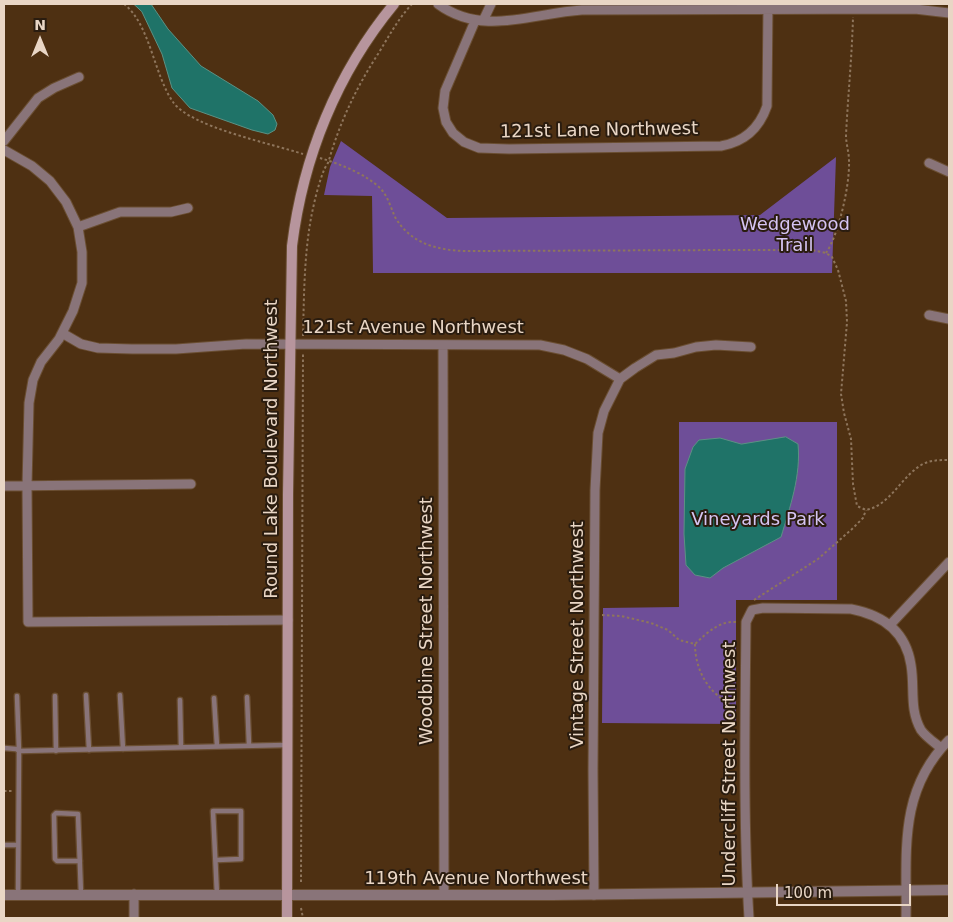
<!DOCTYPE html>
<html>
<head>
<meta charset="utf-8">
<style>
	body { margin:0 }
	#map { position:relative; width:953px; height:922px; overflow:hidden; background:#4e3012; font-family:"DejaVu Sans",sans-serif }
	canvas { display:block }
	.frame { position:absolute; inset:0; border:5px solid #e9d6c5; pointer-events:none }
	.north { position:absolute; left:15px; top:15px; width:50px; height:50px; -webkit-text-stroke:4px #2a1c0f; paint-order:stroke; rotate:0deg; font-size:14px; font-weight:700; line-height:20px; text-align:center; color:#e9d6c5 }
	.north::after { content:''; display:block; margin:auto; width:18px; height:22px; background:#e9d6c5; clip-path:polygon(50% 0,100% 100%,50% 72%,0 100%) }
	.scale { position:absolute; left:776px; top:884px; width:135px; height:22px; box-sizing:border-box; border:2px solid #e9d6c5; border-top:0; padding-left:6px; font-size:15px; line-height:18px; white-space:nowrap; color:#e9d6c5; -webkit-text-stroke:4px #2a1c0f; paint-order:stroke }
</style>
</head>
<body>
<div id="map">
<canvas width="953" height="922"></canvas>
<div class="frame"></div>
<div class="north">N</div>
<div class="scale">100 m</div>
</div>
<script>
const context = document.querySelector('canvas').getContext('2d');
context.lineJoin = 'round';
function fillPath(path, color) {
  context.fillStyle = color;
  context.fill(path, 'evenodd');
}
function trace(path, color, width, dash) {
  context.strokeStyle = color;
  context.lineWidth = width;
  context.lineCap = dash ? 'butt' : 'round';
  context.setLineDash(dash || []);
  context.stroke(path);
}
function label(font, color, halo, rows, align = 'center') {
  context.font = font + ' "DejaVu Sans",sans-serif';
  context.lineWidth = 4;
  context.setLineDash([]);
  context.textBaseline = 'middle';
  context.strokeStyle = halo;
  context.fillStyle = color;
  for (const [text, x, y, turn = 0] of rows) {
    context.save();
    context.translate(x, y);
    context.rotate((+turn || 0) * Math.PI / 180);
    context.textAlign = isNaN(turn) ? turn : align;
    if (halo) context.strokeText(text, 0, 0);
    context.fillText(text, 0, 0);
    context.restore();
  }
}
fillPath(new Path2D(`
	M 341,141 L 447,218 L 760,215 L 836,157 L 832,273 L 373,273 L 372,196 L 324,195 L 330,167 Z
	M 679,422 L 837,422 L 837,600 L 736,600 L 736,724 L 602,723 L 603,608 L 679,607 Z`), '#6e4e98');
const water = new Path2D(`
	M 134,4 L 151,4 L 168,29 L 201,66 L 258,101 L 273,115 L 277,124 L 275,130 L 268,134 L 252,130 L 190,108 L 172,88 L 162,54 L 142,12 Z
	M 786,437 L 798,444 C 801,476 790,507 781,537 L 723,568 L 710,578 L 695,575 L 686,565 L 684,534 L 685,469 L 693,447 L 699,440 L 720,438 L 741,444 Z`);
fillPath(water, '#1f7368');
trace(water, '#5c9184', 1);
const service = new Path2D(`
	M 86,695 L 89,750
	M 120,695 L 123,749
	M 55,696 L 56,751
	M 247,697 L 249,745
	M 214,698 L 217,746
	M 180,700 L 181,747
	M 4,748 L 16,749 L 19,751 L 17,696
	M 4,845 L 18,845
	M 217,860 L 241,859 L 241,811 L 213,811 L 217,895
	M 80,861 L 57,861 L 55,859 L 54,815 L 56,813 L 78,814 L 81,894
	M 18,895 L 19,751 L 286,745`);
const minor = new Path2D(`
	M 438,4 C 483,37 532,13 582,10 L 915,9 L 949,13
	M 475,21 L 445,91 L 443,108 L 446,122 L 453,133 L 464,142 L 479,148 L 509,149 L 721,146 C 744,142 759,129 767,106 L 768,4
	M 483,21 L 491,4
	M 4,141 L 38,98 L 54,88 L 79,77
	M 4,150 L 32,166 L 50,181 L 66,202 L 78,227 L 82,252 L 82,283 L 73,311 L 59,339 L 41,362 L 33,380 L 29,403 L 27,486 L 28,622 L 288,620
	M 929,163 L 949,172
	M 78,227 L 120,212 L 171,212 L 188,208
	M 929,315 L 949,319
	M 62,333 L 81,344 L 98,348 L 132,349 L 176,349 L 246,344 L 540,345 L 564,350 L 587,359 L 620,379 L 635,368 L 656,355 L 674,353 L 696,347 L 716,345 L 751,347
	M 443,346 L 444,895
	M 4,486 L 191,484
	M 890,625 L 949,562
	M 134,894 L 134,918
	M 594,895 L 593,770 L 595,490 L 598,433 L 604,411 L 620,379
	M 749,918 C 743,820 745,721 746,622 L 752,610 L 763,608 L 851,609 C 883,615 906,632 911,665 C 915,688 909,709 921,730 C 926,737 935,743 941,748
	M 906,918 C 907,852 898,791 949,740`);
const tertiary = new Path2D(`
	M 4,895 L 552,895 L 949,890`);
const secondary = new Path2D(`
	M 287,918 L 288,494 L 292,246 C 303,157 337,73 394,4`);
trace(service, '#6a4e32', 7);
trace(minor, '#6a4e32', 11);
trace(tertiary, '#6a4e32', 12);
trace(secondary, '#6a4e32', 12);
trace(new Path2D(`
	M 124,4 C 150,24 154,75 173,102 C 190,127 273,144 303,154
	M 320,158 C 340,164 366,174 381,189 C 388,197 391,208 395,217 C 410,243 436,250 464,251 L 734,250 L 812,250 L 826,253 L 832,257 L 838,270 L 846,301 L 847,322 L 841,394 L 844,413 L 851,439 L 853,484 L 857,506 L 866,510 C 891,505 901,476 923,464 C 931,460 940,460 949,460
	M 826,253 C 839,234 850,184 849,161 C 849,152 846,144 846,135 C 848,95 852,56 853,17
	M 303,336 C 304,297 304,257 311,218 C 314,203 318,185 324,170 C 325,167 328,164 329,160 C 340,122 356,88 378,54 C 389,36 398,19 412,4
	M 754,600 L 818,559 L 852,529 L 863,518 L 866,510
	M 602,615 L 621,616 L 651,623 L 668,630 L 679,640 L 695,644 C 708,632 719,621 736,622
	M 695,644 C 695,671 710,697 736,706
	M 4,791 L 14,791
	M 301,882 L 303,353
	M 301,908 L 303,918`), '#8e755c', 2, [2.5, 2.5]);
trace(service, '#897479', 4.5);
trace(minor, '#897479', 9);
trace(tertiary, '#897479', 10);
trace(secondary, '#b7959d', 10);
label('18px', '#e9d6c5', '#2a1c0f', [
	["121st Lane Northwest",599,131,-1],
	["121st Avenue Northwest",413,328],
	["Round Lake Boulevard Northwest",272,449,-90],
	["Woodbine Street Northwest",427,621,-90],
	["Vintage Street Northwest",578,635,-90],
	["Undercliff Street Northwest",730,764,-90],
	["119th Avenue Northwest",476,879]
]);
label('18px', '#d5c4f2', '#2a1c0f', [
	["Wedgewood",795,225],
	["Trail",795,246],
	["Vineyards Park",758,520]
]);
</script>
</body>
</html>
